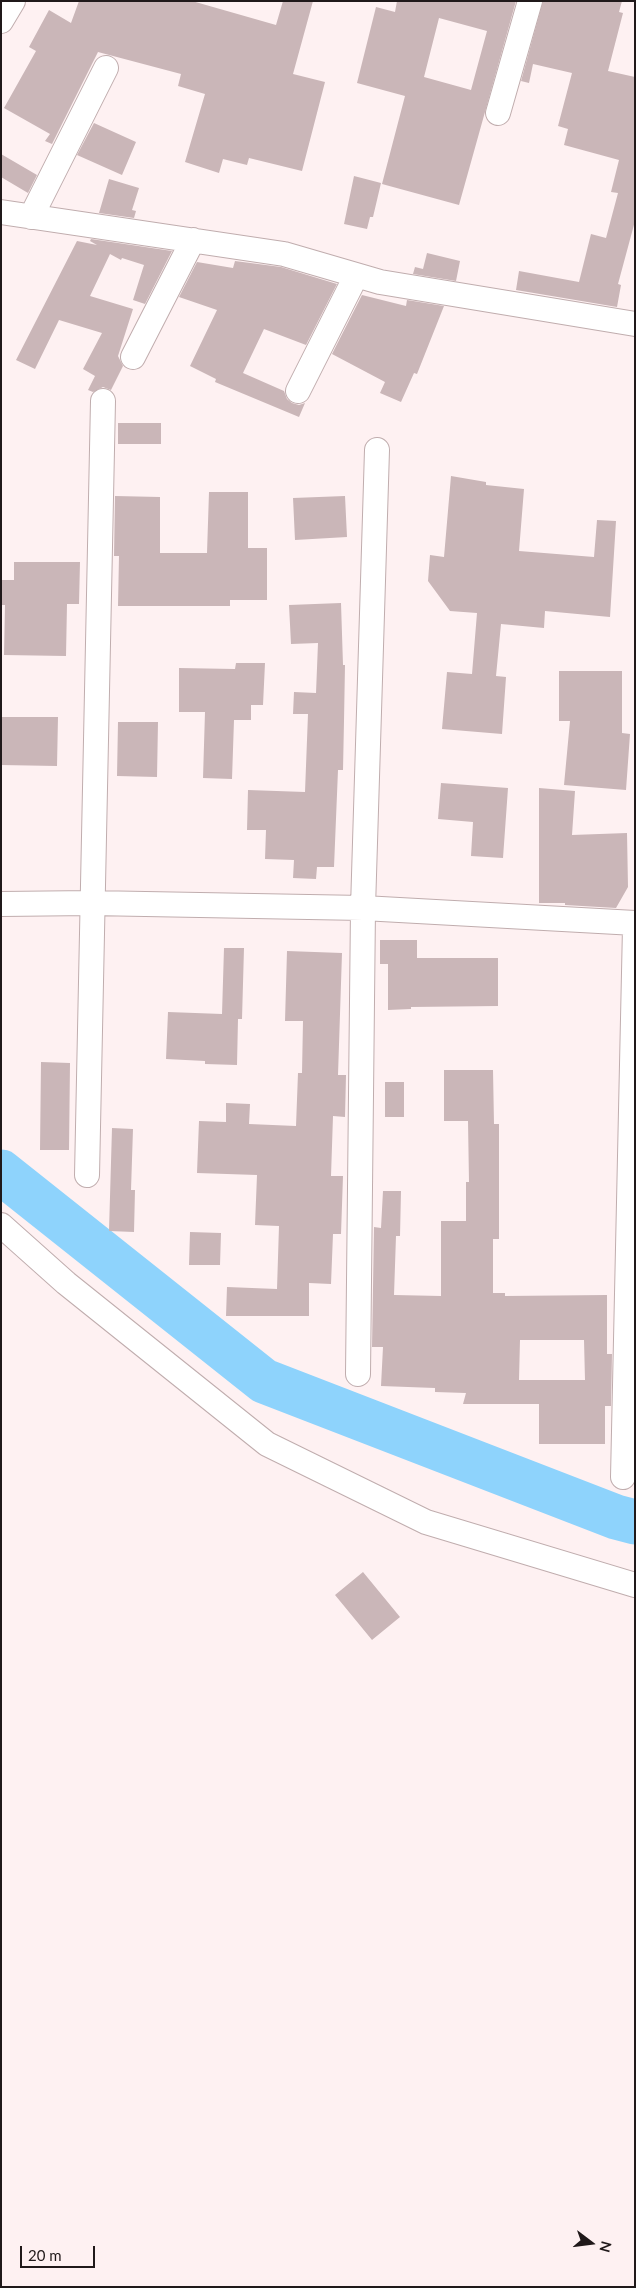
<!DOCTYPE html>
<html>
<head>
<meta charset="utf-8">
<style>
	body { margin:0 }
	#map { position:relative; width:636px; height:2288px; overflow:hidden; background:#fef1f2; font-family:Lato,sans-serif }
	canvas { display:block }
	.frame { position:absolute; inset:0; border:2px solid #20191a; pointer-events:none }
	.north { position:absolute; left:566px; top:2218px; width:50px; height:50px; -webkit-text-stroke:4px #fef1f2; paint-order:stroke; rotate:105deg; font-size:14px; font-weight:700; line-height:20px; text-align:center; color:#20191a }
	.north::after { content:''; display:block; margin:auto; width:18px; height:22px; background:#20191a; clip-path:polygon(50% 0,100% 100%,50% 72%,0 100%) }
	.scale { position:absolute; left:20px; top:2246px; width:75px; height:22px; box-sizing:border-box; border:2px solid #20191a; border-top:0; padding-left:6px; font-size:15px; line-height:18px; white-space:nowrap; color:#20191a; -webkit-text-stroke:4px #fef1f2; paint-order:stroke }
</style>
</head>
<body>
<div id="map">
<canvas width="636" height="2288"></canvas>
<div class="frame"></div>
<div class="north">N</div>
<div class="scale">20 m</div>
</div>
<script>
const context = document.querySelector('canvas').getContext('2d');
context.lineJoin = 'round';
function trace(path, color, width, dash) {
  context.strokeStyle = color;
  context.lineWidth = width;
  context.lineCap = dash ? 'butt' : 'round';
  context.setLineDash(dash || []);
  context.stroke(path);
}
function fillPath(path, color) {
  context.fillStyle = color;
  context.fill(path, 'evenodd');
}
trace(new Path2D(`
	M 1,1172 L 264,1381 L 616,1517 L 635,1522`), '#8ed3fc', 45);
fillPath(new Path2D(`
	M 79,1 L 192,1 L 276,25 L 283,1 L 313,1 L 293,74 L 325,82 L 302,171 L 249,158 L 247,165 L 223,159 L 219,173 L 185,162 L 205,94 L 178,86 L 181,74 L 98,52 L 52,144 L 45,141 L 50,134 L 4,108 L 36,51 L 29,47 L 49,10 L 71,23 Z
	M 397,1 L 516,1 L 459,205 L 382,184 L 405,96 L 357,83 L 376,7 L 395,12 ZM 439,18 L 487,31 L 471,90 L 424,77 Z
	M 543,1 L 622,1 L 619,12 L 623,13 L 608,71 L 635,77 L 635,221 L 618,284 L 621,285 L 617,307 L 516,290 L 519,271 L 579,282 L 591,234 L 606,238 L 618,193 L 611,192 L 619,160 L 564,145 L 568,129 L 558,126 L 572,73 L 533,64 L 529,83 L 521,81 Z
	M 94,123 L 136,142 L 122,175 L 77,155 Z
	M 1,154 L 37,175 L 28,193 L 1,177 Z
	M 354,176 L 381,183 L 373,217 L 370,217 L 367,229 L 344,224 Z
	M 109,179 L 139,188 L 132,210 L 136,211 L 134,218 L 99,213 Z
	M 91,239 L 172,251 L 145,304 L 133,300 L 144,265 L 122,258 L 121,260 L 110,254 L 90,296 L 133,309 L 118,356 L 123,366 L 111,390 L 103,387 L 93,392 L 88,390 L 95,376 L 83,369 L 102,333 L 59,320 L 35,369 L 16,360 L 77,241 L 97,245 L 90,241 Z
	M 427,253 L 460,261 L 456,281 L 413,274 L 415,267 L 423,269 Z
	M 235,261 L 281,267 L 337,284 L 306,345 L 264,329 L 243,373 L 284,391 L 287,399 L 292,403 L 299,405 L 305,403 L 299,417 L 215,382 L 216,379 L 190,366 L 217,310 L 179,297 L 197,262 L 233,268 Z
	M 362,295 L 406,306 L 407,300 L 444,306 L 417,374 L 414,373 L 401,402 L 380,393 L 385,382 L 332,354 Z
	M 118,423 L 161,423 L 161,444 L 118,444 Z
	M 451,476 L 486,482 L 486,485 L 524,489 L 519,551 L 594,557 L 597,520 L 616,521 L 610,617 L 545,611 L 544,628 L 501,624 L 496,676 L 506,677 L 502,734 L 442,729 L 447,672 L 472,674 L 477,613 L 450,611 L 428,581 L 430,555 L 444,557 Z
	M 209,492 L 248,492 L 248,548 L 267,548 L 267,600 L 230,600 L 230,606 L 118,606 L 119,556 L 114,556 L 115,496 L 160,497 L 160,553 L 207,553 Z
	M 345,496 L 347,537 L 295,540 L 293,498 Z
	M 14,562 L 80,562 L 79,604 L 67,604 L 66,656 L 4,655 L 5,605 L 1,605 L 1,580 L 14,580 Z
	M 341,603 L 343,665 L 345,665 L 344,721 L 343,770 L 338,770 L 334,867 L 317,867 L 316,879 L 293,878 L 294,860 L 265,859 L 266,830 L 247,830 L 248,790 L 305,792 L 308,714 L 293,714 L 294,692 L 316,693 L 318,643 L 291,644 L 289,605 Z
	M 236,663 L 265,663 L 263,705 L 251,705 L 251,720 L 234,720 L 232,779 L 203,778 L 205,712 L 179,712 L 179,668 L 235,669 Z
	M 559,671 L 622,671 L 622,733 L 630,734 L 626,790 L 564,785 L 570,721 L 559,721 Z
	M 1,717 L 58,717 L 57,766 L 1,765 Z
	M 118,722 L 158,722 L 157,777 L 117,776 Z
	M 441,783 L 508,788 L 503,858 L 471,856 L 473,822 L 438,819 Z
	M 539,788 L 575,791 L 572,835 L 627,833 L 628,887 L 616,908 L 565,905 L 565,903 L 539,903 Z
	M 380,940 L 417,940 L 417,958 L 498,958 L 498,1006 L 411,1007 L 411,1009 L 388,1010 L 388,964 L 380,964 Z
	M 224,948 L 244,948 L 242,1019 L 238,1019 L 237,1065 L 205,1064 L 205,1061 L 166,1059 L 168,1012 L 222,1014 Z
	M 287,951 L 342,953 L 338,1075 L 346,1075 L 345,1117 L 333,1116 L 331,1176 L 343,1176 L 341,1234 L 333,1234 L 331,1284 L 309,1283 L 309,1316 L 226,1316 L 227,1287 L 277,1289 L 279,1226 L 255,1225 L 257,1175 L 197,1173 L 199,1121 L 226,1122 L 226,1103 L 250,1104 L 249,1124 L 296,1126 L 298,1073 L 302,1073 L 303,1021 L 285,1021 Z
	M 41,1062 L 70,1063 L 69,1150 L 40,1150 Z
	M 444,1070 L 493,1070 L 494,1124 L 499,1124 L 499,1239 L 493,1239 L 493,1293 L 505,1293 L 505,1296 L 607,1295 L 607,1354 L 612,1354 L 611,1406 L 605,1406 L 605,1444 L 539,1444 L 539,1404 L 463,1404 L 466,1393 L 435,1392 L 435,1388 L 381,1386 L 383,1347 L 372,1347 L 374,1227 L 381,1228 L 383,1191 L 401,1191 L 400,1236 L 396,1236 L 394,1295 L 441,1296 L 441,1221 L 466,1221 L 466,1182 L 469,1182 L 468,1121 L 444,1121 ZM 520,1340 L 584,1340 L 585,1380 L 519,1380 Z
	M 385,1082 L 404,1082 L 404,1117 L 385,1117 Z
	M 112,1128 L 133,1129 L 131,1190 L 135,1190 L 134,1232 L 109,1231 Z
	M 190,1232 L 221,1233 L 220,1265 L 189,1265 Z
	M 363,1572 L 400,1617 L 372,1640 L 335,1595 Z`), '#cab6b8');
const minor = new Path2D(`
	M 1,21 L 13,1
	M 498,113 L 530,1
	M 1,212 L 284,254 L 380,282 L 635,324
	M 31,217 L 106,68
	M 133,357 L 193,240
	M 298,391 L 356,276
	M 1,904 L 91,903 L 363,908 L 635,923
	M 87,1175 L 103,401
	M 1,1225 L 66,1283 L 267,1444 L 426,1522 L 635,1585
	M 358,1374 L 363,908 L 377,450
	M 623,1477 L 635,927`);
trace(minor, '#c0adae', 26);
trace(minor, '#fff', 24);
</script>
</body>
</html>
